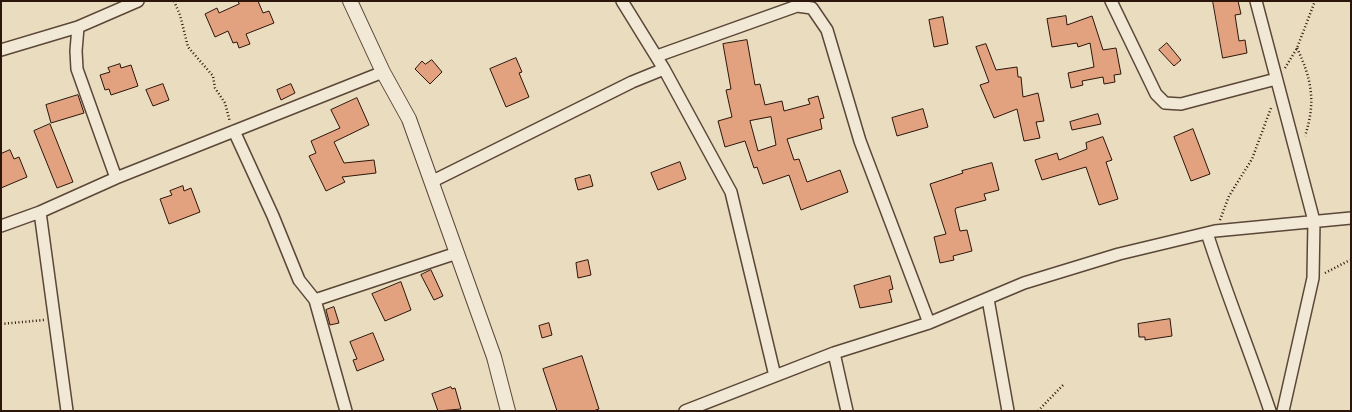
<!DOCTYPE html>
<html>
<head>
<meta charset="utf-8">
<style>
	body { margin:0 }
	#map { position:relative; width:1352px; height:412px; overflow:hidden; background:#e9dcbf; font-family:"IM FELL French Canon",serif }
	canvas { display:block }
	.frame { position:absolute; inset:0; border:2px solid #2c150a; pointer-events:none }
</style>
</head>
<body>
<div id="map">
<canvas width="1352" height="412"></canvas>
<div class="frame"></div>
</div>
<script>
const context = document.querySelector('canvas').getContext('2d');
context.lineJoin = 'round';
function fillPath(path, color) {
  context.fillStyle = color;
  context.fill(path, 'evenodd');
}
function trace(path, color, width, dash) {
  context.strokeStyle = color;
  context.lineWidth = width;
  context.lineCap = dash ? 'butt' : 'round';
  context.setLineDash(dash || []);
  context.stroke(path);
}
const building = new Path2D(`
	M 238,1 L 258,1 L 263,13 L 269,11 L 274,23 L 246,34 L 250,44 L 239,48 L 237,42 L 233,43 L 228,31 L 215,37 L 205,14 L 217,8 L 219,13 L 239,4 Z
	M 1213,1 L 1238,1 L 1241,14 L 1235,15 L 1239,41 L 1245,40 L 1247,53 L 1223,58 Z
	M 1066,16 L 1067,25 L 1092,16 L 1103,50 L 1116,48 L 1121,74 L 1114,75 L 1115,82 L 1104,84 L 1103,77 L 1082,81 L 1083,85 L 1071,88 L 1068,73 L 1094,67 L 1090,43 L 1078,47 L 1077,43 L 1052,47 L 1047,19 Z
	M 943,17 L 948,44 L 934,47 L 929,20 Z
	M 747,40 L 755,85 L 760,84 L 765,105 L 782,101 L 784,111 L 810,104 L 808,99 L 818,96 L 824,118 L 820,119 L 822,129 L 787,139 L 794,160 L 799,159 L 807,182 L 840,170 L 848,192 L 801,210 L 789,175 L 763,184 L 757,167 L 754,168 L 745,141 L 725,147 L 718,121 L 732,117 L 726,90 L 731,89 L 723,44 ZM 771,117 L 776,145 L 758,151 L 750,121 Z
	M 1167,43 L 1181,60 L 1174,66 L 1159,50 Z
	M 986,44 L 996,70 L 1017,67 L 1018,77 L 1021,77 L 1023,97 L 1038,93 L 1044,121 L 1036,122 L 1040,138 L 1024,141 L 1017,109 L 994,118 L 980,85 L 989,82 L 976,47 Z
	M 516,58 L 522,72 L 519,73 L 529,97 L 506,107 L 490,69 Z
	M 432,60 L 442,72 L 430,84 L 415,69 L 422,61 L 425,64 Z
	M 120,64 L 121,68 L 131,65 L 138,86 L 111,95 L 109,89 L 105,90 L 100,75 L 110,72 L 108,68 Z
	M 163,84 L 169,100 L 153,106 L 146,90 Z
	M 291,84 L 295,93 L 281,100 L 277,90 Z
	M 78,95 L 84,113 L 51,123 L 46,105 Z
	M 357,98 L 369,125 L 334,142 L 344,163 L 374,160 L 376,173 L 342,177 L 345,182 L 326,191 L 309,156 L 316,153 L 311,141 L 340,128 L 331,110 Z
	M 923,109 L 928,127 L 897,136 L 892,118 Z
	M 1098,114 L 1101,124 L 1072,130 L 1070,122 Z
	M 50,124 L 73,182 L 57,188 L 34,131 Z
	M 1193,129 L 1210,174 L 1191,181 L 1174,137 Z
	M 1103,137 L 1112,160 L 1106,162 L 1118,199 L 1099,205 L 1086,167 L 1042,180 L 1035,160 L 1057,153 L 1059,160 L 1087,149 L 1086,143 Z
	M 10,150 L 14,159 L 19,157 L 27,177 L 1,188 L 1,154 Z
	M 680,162 L 686,179 L 658,190 L 651,173 Z
	M 992,163 L 999,190 L 984,194 L 986,200 L 956,208 L 955,210 L 960,231 L 967,230 L 972,251 L 953,256 L 954,260 L 940,263 L 934,237 L 946,234 L 930,184 L 963,173 L 962,171 Z
	M 590,175 L 593,186 L 578,190 L 575,179 Z
	M 183,186 L 184,191 L 191,188 L 200,212 L 169,224 L 160,199 L 172,195 L 170,191 Z
	M 588,260 L 591,275 L 578,278 L 576,263 Z
	M 431,270 L 443,296 L 434,300 L 421,275 Z
	M 890,276 L 893,289 L 889,290 L 892,302 L 860,308 L 854,286 Z
	M 401,282 L 411,310 L 385,321 L 372,294 Z
	M 334,307 L 339,323 L 330,325 L 326,310 Z
	M 1170,319 L 1172,336 L 1145,340 L 1145,337 L 1139,337 L 1138,324 Z
	M 549,323 L 552,335 L 542,338 L 539,326 Z
	M 373,333 L 384,360 L 357,371 L 353,360 L 357,359 L 350,342 Z
	M 582,356 L 599,409 L 593,411 L 557,411 L 543,369 Z
	M 451,387 L 452,389 L 455,388 L 461,409 L 438,411 L 432,394 Z`);
fillPath(building, '#e2a27f');
trace(building, '#2c150a', 1);
const minor = new Path2D(`
	M 622,1 L 664,69 L 731,192 L 775,376
	M 1111,1 L 1156,94 L 1165,103 L 1181,104 L 1276,79
	M 1256,1 L 1314,221 L 1313,278 L 1283,411
	M 78,27 L 76,51 L 77,69 L 116,178
	M 1,50 L 78,27 L 138,1
	M 657,56 L 797,6 L 812,8 L 827,30 L 860,141 L 929,323
	M 234,131 L 273,216 L 299,280 L 315,300 L 346,411
	M 431,182 L 632,82 L 664,69
	M 40,212 L 67,411
	M 1,226 L 40,212 L 116,178 L 383,72
	M 1207,233 C 1226,293 1250,351 1270,411
	M 988,299 L 1008,411
	M 315,300 L 457,253
	M 834,353 L 847,411
	M 685,411 L 834,353 L 929,323 L 1024,283 L 1119,254 L 1215,231 L 1351,218`);
const tertiary = new Path2D(`
	M 350,1 L 383,72 L 409,119 L 494,357 L 508,411`);
trace(minor, '#5b4737', 14);
trace(tertiary, '#5b4737', 16);
trace(new Path2D(`
	M 174,1 L 180,15 L 188,47 L 213,76 L 215,88 L 225,103 L 230,122
	M 1297,48 C 1312,80 1316,102 1305,136
	M 1285,68 L 1297,48 L 1315,1
	M 1220,220 L 1229,196 L 1252,159 L 1271,108
	M 1325,273 L 1350,260
	M 1,324 L 44,320
	M 1038,411 L 1064,384`), '#2c150a', 2.5, [1, 2.5]);
trace(minor, '#f1e8d5', 11);
trace(tertiary, '#f1e8d5', 14);
</script>
</body>
</html>
